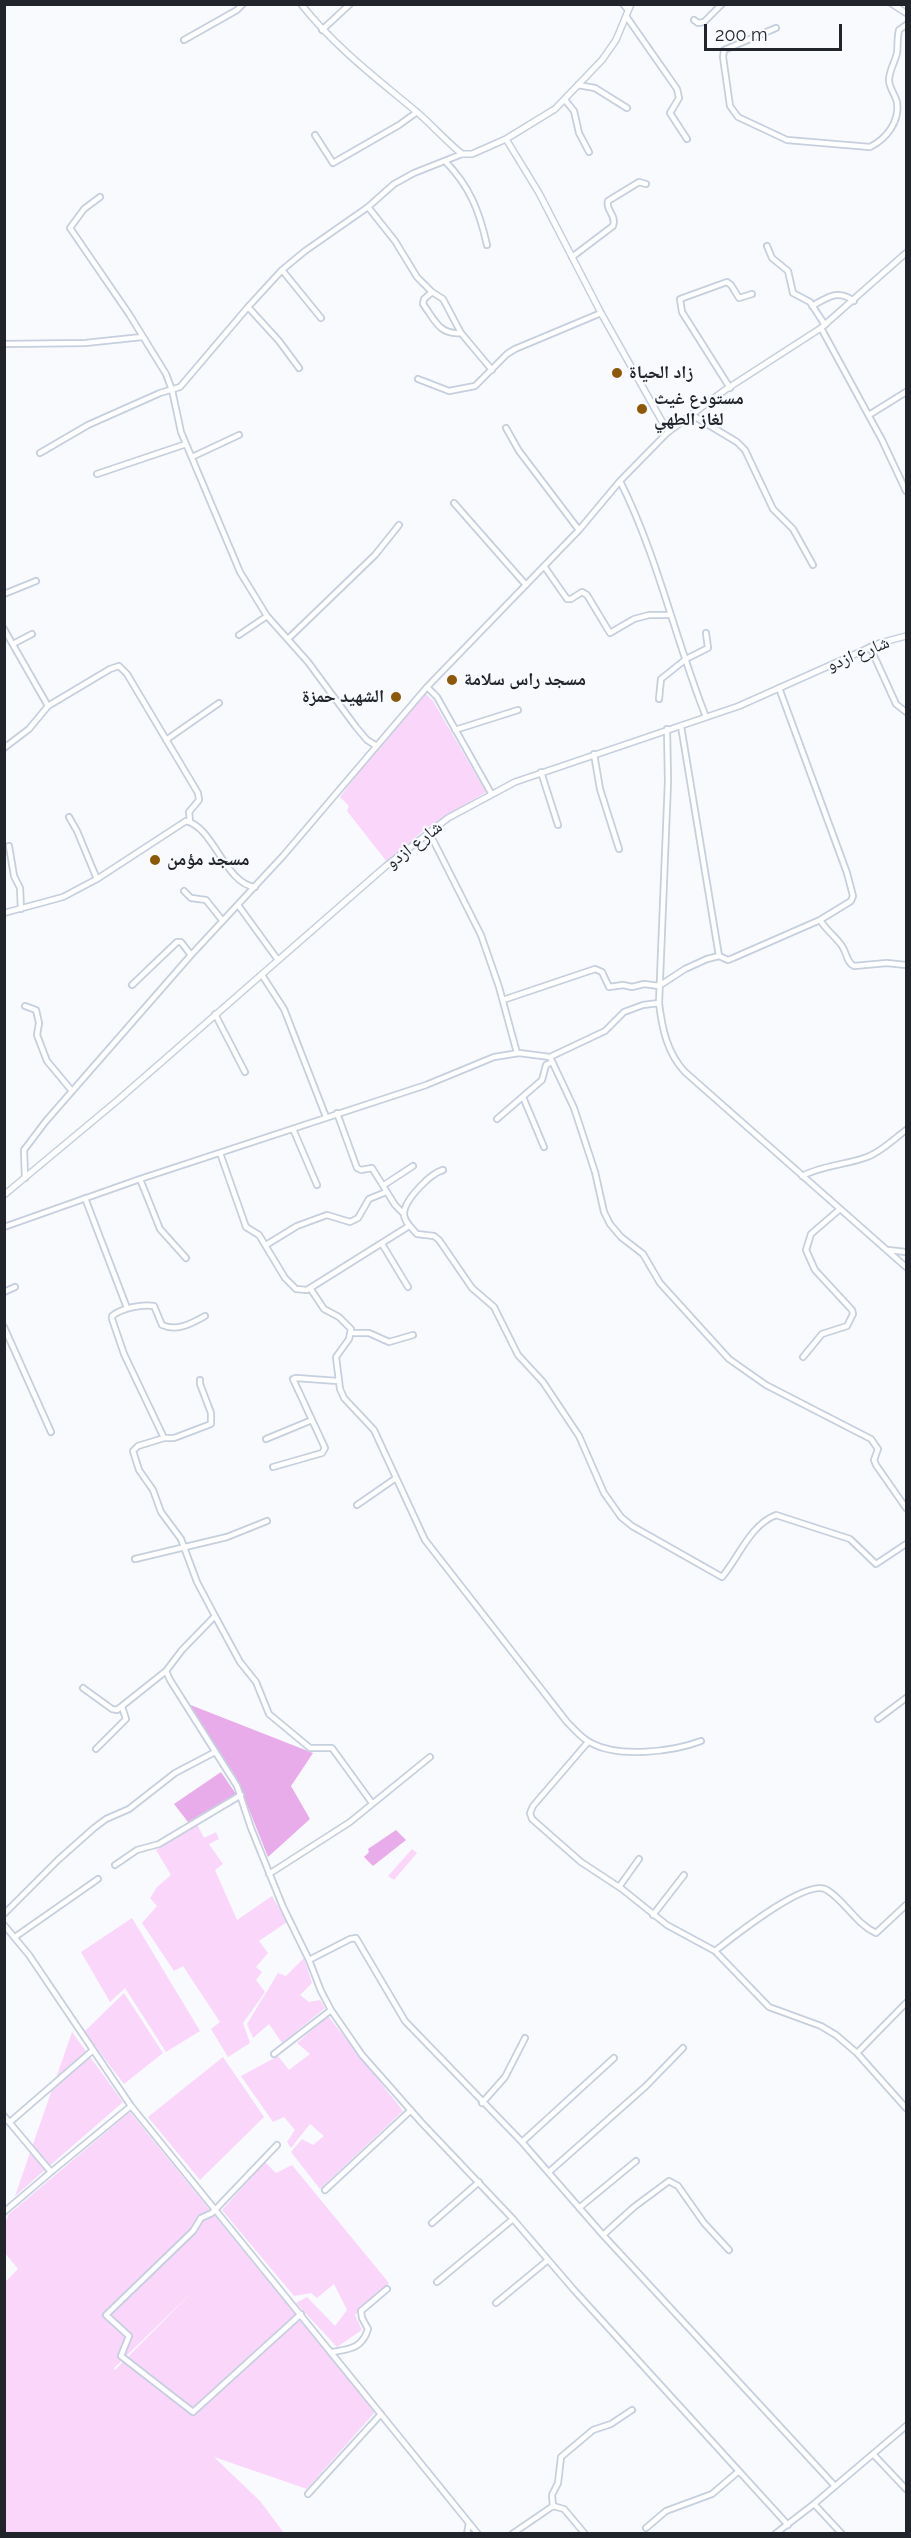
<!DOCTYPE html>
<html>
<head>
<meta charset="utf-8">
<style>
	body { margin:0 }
	#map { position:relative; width:911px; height:2538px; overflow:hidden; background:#f8fafd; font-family:Raleway,sans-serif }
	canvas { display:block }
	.frame { position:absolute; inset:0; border:6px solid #21242a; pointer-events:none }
	.scale { position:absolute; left:704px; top:24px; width:138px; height:27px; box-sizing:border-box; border:3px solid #21242a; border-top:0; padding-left:8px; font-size:18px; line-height:21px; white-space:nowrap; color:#21242a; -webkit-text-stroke:4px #f8fafd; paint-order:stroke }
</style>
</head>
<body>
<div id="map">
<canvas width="911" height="2538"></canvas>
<div class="frame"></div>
<div class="scale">200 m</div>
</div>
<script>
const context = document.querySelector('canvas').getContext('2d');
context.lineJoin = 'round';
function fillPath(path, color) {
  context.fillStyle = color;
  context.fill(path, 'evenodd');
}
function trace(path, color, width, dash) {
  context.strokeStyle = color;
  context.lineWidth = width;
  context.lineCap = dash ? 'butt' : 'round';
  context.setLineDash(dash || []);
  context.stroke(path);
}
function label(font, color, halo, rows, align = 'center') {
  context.font = font + ' Raleway,"Noto Naskh Arabic",sans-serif';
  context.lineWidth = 4.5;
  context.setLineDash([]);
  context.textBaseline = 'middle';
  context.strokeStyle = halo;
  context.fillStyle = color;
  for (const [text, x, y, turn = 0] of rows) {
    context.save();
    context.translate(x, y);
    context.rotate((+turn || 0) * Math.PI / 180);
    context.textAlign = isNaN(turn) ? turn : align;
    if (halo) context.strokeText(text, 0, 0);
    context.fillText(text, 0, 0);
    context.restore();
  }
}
fillPath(new Path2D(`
	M 426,694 L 433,701 L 486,792 L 425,829 L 387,862 L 347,811 L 349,806 L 340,797 L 366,762 Z
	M 197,1824 L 204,1838 L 216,1832 L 219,1839 L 209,1844 L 223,1864 L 215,1870 L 237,1920 L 272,1896 L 287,1922 L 259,1941 L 268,1953 L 256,1967 L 262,1972 L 256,1980 L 265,1992 L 243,2023 L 250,2043 L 228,2057 L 211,2029 L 220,2022 L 183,1966 L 174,1971 L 142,1923 L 157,1906 L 150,1898 L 157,1887 L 171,1875 L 156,1850 Z
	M 412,1849 L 417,1853 L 394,1880 L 388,1876 Z
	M 132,1918 L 200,2031 L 166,2052 L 125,1988 L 110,2002 L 81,1952 Z
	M 304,1958 L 312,1983 L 300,1995 L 309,2002 L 320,2000 L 325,2008 L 282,2043 L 269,2024 L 253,2038 L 247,2024 L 278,1973 L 286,1976 Z
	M 124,1993 L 163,2053 L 124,2084 L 84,2032 Z
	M 328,2016 L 403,2111 L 320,2189 L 291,2152 L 302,2139 L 313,2145 L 324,2136 L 310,2124 L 291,2148 L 287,2142 L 295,2130 L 284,2117 L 273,2122 L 241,2076 L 278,2056 L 289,2070 L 310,2054 L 297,2043 Z
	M 72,2032 L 123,2102 L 15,2196 Z
	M 223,2057 L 264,2117 L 200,2180 L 148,2117 Z
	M 130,2112 L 375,2412 L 307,2489 L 214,2457 L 260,2501 L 284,2533 L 5,2533 L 5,2282 L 18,2269 L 5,2253 L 4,2226 L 9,2214 ZM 194,2290 L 115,2370 L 114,2369 L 114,2368 Z
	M 265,2162 L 276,2173 L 292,2165 L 389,2283 L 355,2315 L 362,2330 L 337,2347 L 296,2303 L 307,2297 L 335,2326 L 347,2310 L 334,2284 L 317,2298 L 311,2293 L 294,2296 L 222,2210 Z`), '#fad6fa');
fillPath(new Path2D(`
	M 188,1704 L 313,1753 L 291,1786 L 310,1819 L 268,1857 L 236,1777 Z
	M 221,1772 L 236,1794 L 188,1822 L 174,1804 Z
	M 396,1830 L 406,1840 L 373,1866 L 364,1857 L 369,1852 L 368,1849 Z`), '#e9acea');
const minor = new Path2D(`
	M 623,4 L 628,10
	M 892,4 L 906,13
	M 626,16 L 677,89 L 679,98 L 670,113 L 687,139
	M 694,20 L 698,23 L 704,22 L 722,4
	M 776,28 L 724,50 L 723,57 L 730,106 L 738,117 L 787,140 L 870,147 C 886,139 900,122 897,102 C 895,94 889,88 889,80 C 889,71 895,62 897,53 C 898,45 897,38 899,30 L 906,25
	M 322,30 L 350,4
	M 184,40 L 237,10 L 243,4
	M 578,85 L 595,88 L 627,108
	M 565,100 L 574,111 L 579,133 L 589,152
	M 315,135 L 333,163 L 399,125 L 417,112
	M 445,161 C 470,187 479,210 487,245
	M 100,197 L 84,209 L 70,228 L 129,314 L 166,374 L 172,390 L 181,432 L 240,572 L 267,616 L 308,662 L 356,727 L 367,740 L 375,745
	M 368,207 L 395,241 L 417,277 L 432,292 L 443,299 L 461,333 L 492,370
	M 767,246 L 772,258 L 788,271 L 793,293 L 810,302 L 825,325
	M 572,257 L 613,226 C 617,215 605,210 608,201 L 639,182 L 646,184
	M 282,270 L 321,318
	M 432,292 L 424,299 L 423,304 C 435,320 439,335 461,333
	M 812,306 C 828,297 838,289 854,301
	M 248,307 L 279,341 L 299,368
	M 821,328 L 882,440 L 906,491
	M 4,344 L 85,343 L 142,337
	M 418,379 L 449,391 L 475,386 L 507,354 L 515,349 L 601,313
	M 730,388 L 682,312 L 680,299 L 727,282 L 731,285 L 739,298 L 752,294
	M 692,415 L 737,442 L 745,450 L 773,509 L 793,529 L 813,565
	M 869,415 L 906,392
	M 506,428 L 519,451 L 579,530
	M 40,453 L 88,425 L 160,393 L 180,387 L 248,307 L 282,270 L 305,251 L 368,207 L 394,184 L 414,173 L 462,154
	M 192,457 L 239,435
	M 97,474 L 186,444
	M 620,481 C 658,557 675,639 706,717
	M 454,503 L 526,585
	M 544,566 L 567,599 L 571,599 L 582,592 L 587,595 L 610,633 L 634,619 L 649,615 L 671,615
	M 4,594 L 36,581
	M 4,629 L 48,706
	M 239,635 L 267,616
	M 289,638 L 375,555 L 399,525
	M 13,644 L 32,634
	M 870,647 L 896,704 L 906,712
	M 427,687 L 437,697 L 491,793
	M 659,699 L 661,679 L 686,659 L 708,648 L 706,633
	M 681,726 L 719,956
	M 667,729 L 668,781 L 659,1003 C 662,1028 667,1053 685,1072 L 906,1267
	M 455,730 L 518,710
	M 166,740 L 219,703
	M 4,748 L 29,729 L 48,706 L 110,669 L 119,666 L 127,674 L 198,793 L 199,800 L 189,812 L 190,822
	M 594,754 L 600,789 L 619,849
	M 541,772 L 558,825
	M 69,817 L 77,831 L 97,879
	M 429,832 L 481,935 L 499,987 L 517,1053
	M 9,846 L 14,876 L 20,888 L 21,909
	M 184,891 L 191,898 L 206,900 L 222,920
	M 238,905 L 278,960
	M 4,913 L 63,897 L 97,879 L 186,821 C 214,827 225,884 255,887
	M 820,920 C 826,930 836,937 842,946 C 847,953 846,962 854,966 L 887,963 L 906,965
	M 262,975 L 284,1009 L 326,1117
	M 132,985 L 177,942 L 181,942 L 191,955
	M 503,1000 L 595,969 L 602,972 L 609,987 L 623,985 L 632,987 L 644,984 L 659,986 L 685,969 L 707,959 L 719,956 L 728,960 L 733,958 L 820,920 L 851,901 L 853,896 L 847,873 L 779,688
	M 25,1006 L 36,1010 L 39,1023 L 37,1035 L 47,1061 L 72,1091
	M 215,1014 L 245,1072
	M 550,1057 L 574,1108 L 595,1172 L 604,1212 L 610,1224 L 621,1237 L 643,1254 L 660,1283 L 729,1359 L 766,1385 L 871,1439 L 878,1449 L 874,1460 L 876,1465 L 906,1508
	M 523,1097 L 544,1147
	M 337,1113 L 357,1168 L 361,1170 L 372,1168 L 395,1205 L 404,1214
	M 497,1119 L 542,1080 L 546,1065 L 552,1062
	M 293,1129 L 317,1185
	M 220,1153 L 246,1227 L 259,1235 L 285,1278 L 296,1289 L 307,1290 L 409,1226
	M 443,1170 C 431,1173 405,1199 404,1213 C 403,1221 412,1228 417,1234 L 434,1236 L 439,1240 L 472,1288 L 494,1307 L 518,1355 L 543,1382 L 579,1436 L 604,1493 L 621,1517 L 632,1526 L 722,1577 C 739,1557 750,1525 776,1515 L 850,1539 L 876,1564 L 906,1544
	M 802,1176 C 823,1165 846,1165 867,1157 C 881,1152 894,1139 906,1130
	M 25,1178 L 24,1150 L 46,1121 L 191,955 L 283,856 L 427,687 L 579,530 L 620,481 L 668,432
	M 140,1179 L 160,1229 L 186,1258
	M 384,1185 L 413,1166
	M 85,1198 L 127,1308
	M 4,1227 L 140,1179 L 426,1085 L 494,1057 L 519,1053 L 550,1057 L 605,1031 L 624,1012 L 643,1005 L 659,1003
	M 382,1244 L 408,1287
	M 266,1245 L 297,1226 L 327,1215 L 350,1222 L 358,1218 L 369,1199 L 386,1192
	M 888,1250 L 906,1252
	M 310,1288 L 324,1309 L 339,1317 L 351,1329 L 349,1339 L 336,1357 L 340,1389 L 344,1398 L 374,1430 L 425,1540 L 567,1722 C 574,1729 582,1739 591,1743 C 619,1758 672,1752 701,1741
	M 4,1292 L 15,1287
	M 205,1316 C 192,1323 177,1332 162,1325 L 154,1306 C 142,1304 122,1308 112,1316 L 112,1319 L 124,1354 L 164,1438 L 138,1446 L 133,1451 L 139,1470 L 153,1490 L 161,1512 L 181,1539 L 197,1582 L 215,1616 L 182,1650 L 166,1671 L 170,1680 L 237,1786 L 251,1828 L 283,1907 L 309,1960 L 321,1991 L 331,2010 L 362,2055 L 421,2122 L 513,2219 L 574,2290 L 788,2525
	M 4,1327 L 51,1432
	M 351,1333 L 369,1333 L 389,1342 L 413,1335
	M 803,1357 L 822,1334 L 847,1326 L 853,1314 L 852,1310 L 815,1270 L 806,1250 L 811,1234 L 840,1209
	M 164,1438 L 174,1438 L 211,1424 L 211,1413 L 200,1384 L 200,1380
	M 266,1439 L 312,1420
	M 273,1467 L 322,1453 L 325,1448 L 293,1379 L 296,1378 L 338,1381
	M 357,1505 L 396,1478
	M 135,1559 L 227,1537 L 267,1521
	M 215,1616 L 240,1662 L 256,1682 L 269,1714 L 310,1748 L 332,1748 L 372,1803
	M 83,1688 L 112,1709 L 117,1710 L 166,1671
	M 878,1719 L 906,1698
	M 588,1742 L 533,1806 L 530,1813 L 532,1819 L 581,1862 L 622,1889 L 667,1925 L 715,1951 L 769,2007 L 821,2026 L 836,2035 L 857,2053 L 906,2108
	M 96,1749 L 126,1719 L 122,1707
	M 115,1865 L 137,1850 L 159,1844 L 241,1795
	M 269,1874 L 350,1822 L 430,1757
	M 619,1887 L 639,1859
	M 4,1914 L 58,1860 L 94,1828 L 106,1819 L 129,1809 L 175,1773 L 215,1752
	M 653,1915 L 684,1875
	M 4,1925 L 29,1955 L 131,2106 L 478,2534
	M 15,1937 L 98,1879
	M 715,1951 C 732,1938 807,1877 827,1890 C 845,1901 856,1924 876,1933 L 906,1905
	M 309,1960 L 350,1939 L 356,1938 L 405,2021 L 522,2142 L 603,2235 L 834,2485
	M 857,2053 L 906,2003
	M 274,2054 L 331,2010
	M 482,2103 L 505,2077 L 525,2038
	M 4,2116 L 51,2172 L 131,2106
	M 10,2122 L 92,2051
	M 522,2142 L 614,2058
	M 277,2145 L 212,2213 L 201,2218 L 193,2231 L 106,2315 L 129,2336 L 121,2356 L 193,2412 L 301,2314
	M 549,2172 L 646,2086 L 683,2048
	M 325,2190 L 411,2110
	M 579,2208 L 636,2161
	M 4,2212 L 51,2172
	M 432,2223 L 479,2182
	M 603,2235 L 634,2207 L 669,2181 L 678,2186 L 704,2223 L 729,2250
	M 437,2282 L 513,2219
	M 496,2303 L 548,2260
	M 332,2352 C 349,2349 362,2349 368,2329 L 362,2318 L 361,2311 L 387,2289
	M 873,2454 L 906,2489
	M 308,2494 L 381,2414
	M 814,2504 L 842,2534
	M 553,2506 L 552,2495 L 558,2483 L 561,2457 L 593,2430 L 611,2424 L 632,2410
	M 646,2528 L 666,2511 L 712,2494 L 739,2471
	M 467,2534 L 469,2523
	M 512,2534 L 553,2506 L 564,2509 L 585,2534
	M 775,2534 L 814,2504 L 906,2426`);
const tertiary = new Path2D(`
	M 301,4 C 335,47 376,78 418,113 C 433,126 446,141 462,154 L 472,154 L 506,139 L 539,193 L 601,313 L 668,432 L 725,390 L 821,328 L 906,253
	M 506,139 L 555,109 L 602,60 L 616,40 L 631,4
	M 4,1195 L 118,1100 L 386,866 L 448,818 L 515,782 L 739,706 L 880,643 L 906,636`);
trace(minor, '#c5cfde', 8);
trace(tertiary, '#c5cfde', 8);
trace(minor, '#fff', 4.5);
trace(tertiary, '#fff', 5);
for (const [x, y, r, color] of [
	[617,373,6,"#8d5908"],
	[642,409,6,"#8d5908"],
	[452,680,6,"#8d5908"],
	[396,697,6,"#8d5908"],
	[155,860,6,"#8d5908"]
]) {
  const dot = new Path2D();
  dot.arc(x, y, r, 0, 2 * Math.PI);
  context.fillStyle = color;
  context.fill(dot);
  trace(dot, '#f8fafd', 2);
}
label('bold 18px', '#21242a', '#f8fafd', [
	["زاد الحياة",629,373],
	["مستودع غيث",654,399],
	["لغاز الطهي",654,420],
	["مسجد راس سلامة",464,680],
	["الشهيد حمزة",384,697,"right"],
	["مسجد مؤمن",167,860]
], 'left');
label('18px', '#21242a', '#f8fafd', [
	["شارع ازدو",858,654,-22],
	["شارع ازدو",414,845,-38]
]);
</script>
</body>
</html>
